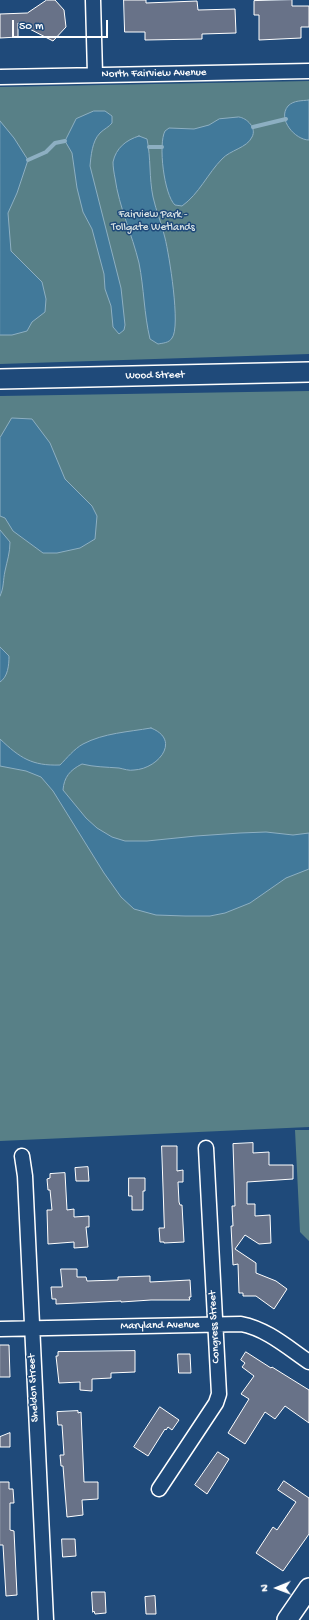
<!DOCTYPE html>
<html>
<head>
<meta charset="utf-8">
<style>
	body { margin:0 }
	#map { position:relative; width:309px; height:1620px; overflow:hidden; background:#1f4a7a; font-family:"Gochi Hand",sans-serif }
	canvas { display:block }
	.north { position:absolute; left:257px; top:1568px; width:40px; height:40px; -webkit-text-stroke:3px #1f4a7a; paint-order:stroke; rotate:269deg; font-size:11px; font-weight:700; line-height:16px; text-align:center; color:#fff }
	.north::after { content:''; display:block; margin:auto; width:14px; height:18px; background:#fff; clip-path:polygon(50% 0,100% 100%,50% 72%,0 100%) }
	.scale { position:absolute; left:12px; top:20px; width:96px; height:18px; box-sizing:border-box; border:2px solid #fff; border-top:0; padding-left:5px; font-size:12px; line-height:14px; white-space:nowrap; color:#fff; -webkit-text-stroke:3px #1f4a7a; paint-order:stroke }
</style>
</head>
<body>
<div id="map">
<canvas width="309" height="1620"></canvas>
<div class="north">N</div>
<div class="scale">50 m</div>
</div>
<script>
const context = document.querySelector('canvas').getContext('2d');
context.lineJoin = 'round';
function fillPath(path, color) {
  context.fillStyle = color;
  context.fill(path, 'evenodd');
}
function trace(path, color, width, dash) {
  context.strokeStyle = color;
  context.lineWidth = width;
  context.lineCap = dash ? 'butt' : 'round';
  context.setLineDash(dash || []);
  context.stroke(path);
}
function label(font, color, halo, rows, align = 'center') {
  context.font = font + ' "Gochi Hand",sans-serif';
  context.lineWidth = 3;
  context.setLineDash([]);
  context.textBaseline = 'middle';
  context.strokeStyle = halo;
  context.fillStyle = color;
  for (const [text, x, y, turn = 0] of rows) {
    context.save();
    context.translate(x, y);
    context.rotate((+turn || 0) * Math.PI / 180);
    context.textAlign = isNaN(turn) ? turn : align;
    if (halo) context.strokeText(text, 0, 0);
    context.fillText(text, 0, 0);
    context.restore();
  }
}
fillPath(new Path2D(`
	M 309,81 L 309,354 L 0,364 L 0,87 Z
	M 309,391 L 309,1127 L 0,1141 L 0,396 Z
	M 295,1130 L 309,1130 L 309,1241 L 300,1232 Z`), '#588087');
const water = new Path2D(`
	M 309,100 L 309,140 C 295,140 277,119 288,106 C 294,100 302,101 309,100 Z
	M 94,111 L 105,111 L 112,116 L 112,123 C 109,127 104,129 100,133 C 92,141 91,156 90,166 L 121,288 L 125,325 L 124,330 L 119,334 L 113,327 L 111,306 L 105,289 L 104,274 L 92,229 L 83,212 L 77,188 L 72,153 L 65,141 L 76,119 Z
	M 239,117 C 247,118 257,128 252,137 C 247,148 230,150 222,159 C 208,173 199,194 182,206 L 175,205 C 164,195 158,144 165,131 L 169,128 L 194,129 L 209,125 L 219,119 Z
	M 0,121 L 14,138 L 28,160 L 17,193 L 8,213 L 11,251 L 42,282 L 46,299 L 45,312 L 32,322 L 27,331 L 12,335 L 0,335 Z
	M 139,136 L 147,139 C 151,158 149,178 153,197 C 156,211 162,224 165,238 C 169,254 181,327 172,338 C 169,343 163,343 158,344 L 150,339 C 144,314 144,288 139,263 C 132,234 119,207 115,178 C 114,173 113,167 113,162 C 116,148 126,140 139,136 Z
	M 12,418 L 32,419 L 50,443 L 65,479 L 92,506 L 97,516 L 95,539 L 80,548 L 57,553 L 43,553 L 13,531 L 5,518 L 0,516 L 0,438 Z
	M 0,530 L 10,542 C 10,553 7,561 5,571 C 3,580 4,588 0,596 Z
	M 0,647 L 9,656 C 9,665 8,677 0,682 Z
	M 151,728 C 182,740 158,769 134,770 C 129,771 124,769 119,768 C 106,767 94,767 82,764 C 70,770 64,777 63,790 L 86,818 L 97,828 L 112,837 L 125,841 L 147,841 L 196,836 L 240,833 L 266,832 L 293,835 L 309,833 L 309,869 L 286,878 L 250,903 L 225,913 L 210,916 L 185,916 L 156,915 L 134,909 L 121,897 L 104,873 L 53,791 L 41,777 L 26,771 L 0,766 L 0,739 C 20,758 32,766 60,765 C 67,758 74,749 83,744 C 104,733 128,732 151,728 Z`);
fillPath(water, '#41799a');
trace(water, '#8dafc2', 1);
trace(new Path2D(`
	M 253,127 L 286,119
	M 149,147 L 162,147
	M 28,160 L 46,152 L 55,143 L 65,141`), '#8dafc2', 4);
const building = new Path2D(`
	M 47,0 L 55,0 L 64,10 L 66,27 L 53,41 L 18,23 L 18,37 L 0,38 L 0,14 L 27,13 Z
	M 124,0 L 146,0 L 146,3 L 197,1 L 198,10 L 235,9 L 236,33 L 202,34 L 202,39 L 145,40 L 145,32 L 125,32 Z
	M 292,0 L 292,6 L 309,6 L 309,27 L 301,27 L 301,38 L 259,40 L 259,15 L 254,15 L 254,1 Z
	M 253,1143 L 253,1153 L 269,1152 L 269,1165 L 293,1165 L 293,1179 L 247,1182 L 247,1204 L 255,1204 L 255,1216 L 270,1215 L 271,1243 L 259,1244 L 245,1235 L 235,1249 L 256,1263 L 256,1273 L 276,1281 L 287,1289 L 274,1309 L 256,1296 L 243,1296 L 243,1293 L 239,1293 L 238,1264 L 233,1265 L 231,1226 L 233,1226 L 232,1206 L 235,1206 L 233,1144 Z
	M 162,1146 L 177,1146 L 177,1171 L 183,1170 L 183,1182 L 178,1182 L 179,1202 L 180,1205 L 182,1205 L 184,1242 L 164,1243 L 164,1242 L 160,1242 L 159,1228 L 164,1228 Z
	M 88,1167 L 89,1181 L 76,1181 L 75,1168 Z
	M 65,1173 L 67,1210 L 74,1209 L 74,1217 L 89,1216 L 89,1227 L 86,1227 L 88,1247 L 74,1248 L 74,1242 L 48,1244 L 47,1210 L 52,1210 L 50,1190 L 48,1190 L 47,1179 L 50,1178 L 50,1174 Z
	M 129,1178 L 145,1178 L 145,1191 L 143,1191 L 143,1210 L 132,1210 L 132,1196 L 129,1196 Z
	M 61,1269 L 77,1269 L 77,1277 L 86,1277 L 87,1281 L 118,1280 L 118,1277 L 150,1276 L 150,1282 L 190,1280 L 191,1297 L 189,1297 L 190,1300 L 151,1300 L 121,1302 L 121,1301 L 56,1304 L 56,1299 L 52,1299 L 51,1287 L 62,1287 Z
	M 0,1345 L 9,1345 L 10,1377 L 0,1377 Z
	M 135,1351 L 135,1372 L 111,1373 L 111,1378 L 92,1379 L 92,1391 L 80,1390 L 80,1382 L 59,1383 L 56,1356 L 58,1356 L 58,1352 Z
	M 246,1352 L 271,1368 L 272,1367 L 309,1390 L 309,1423 L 285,1406 L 275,1419 L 265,1412 L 245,1444 L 228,1433 L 249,1399 L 241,1394 L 254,1376 L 242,1367 L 245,1363 L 241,1360 Z
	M 178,1354 L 190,1354 L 191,1373 L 179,1373 Z
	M 160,1407 L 179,1420 L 172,1430 L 168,1427 L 166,1430 L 165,1429 L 148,1456 L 134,1447 Z
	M 78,1411 L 78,1413 L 81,1412 L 84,1482 L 98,1482 L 98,1499 L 82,1500 L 83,1515 L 67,1517 L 63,1466 L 61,1466 L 60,1455 L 64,1455 L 62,1425 L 58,1425 L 57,1412 Z
	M 10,1433 L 10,1447 L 0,1447 L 0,1437 Z
	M 218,1452 L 229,1459 L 207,1494 L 195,1485 Z
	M 284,1481 L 309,1498 L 309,1534 L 283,1571 L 256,1553 L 273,1527 L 277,1530 L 296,1502 L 278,1490 Z
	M 0,1482 L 9,1482 L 9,1489 L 13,1489 L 14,1503 L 10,1503 L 10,1530 L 14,1531 L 17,1595 L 6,1596 L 3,1545 L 0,1545 Z
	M 62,1539 L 75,1539 L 76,1556 L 63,1557 Z
	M 92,1592 L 105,1592 L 106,1613 L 95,1614 L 94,1611 L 93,1612 Z
	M 155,1596 L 156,1614 L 146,1614 L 145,1597 Z`);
fillPath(building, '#687288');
trace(building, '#fff', 1);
const street = new Path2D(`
	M 93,0 L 95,74
	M 0,77 L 309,71
	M 22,1156 L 25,1176 L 46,1620
	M 0,1329 L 241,1324 C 267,1329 287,1347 309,1362
	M 159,1489 L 216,1403 L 219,1394 L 206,1148`);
const secondary = new Path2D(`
	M 0,379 L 309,372
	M 287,1620 L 309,1588`);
trace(street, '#fff', 17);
trace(secondary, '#fff', 22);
trace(street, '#1f4a7a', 14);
trace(secondary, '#1f4a7a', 19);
label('11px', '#fff', '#1f4a7a', [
	["North Fairview Avenue",154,74,-1],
	["Wood Street",155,376,-1],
	["Maryland Avenue",160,1326,-1],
	["Congress Street",215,1327,-93],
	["Sheldon Street",34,1388,-93]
]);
label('11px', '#d5dfe1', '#1f4a7a', [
	["Fairview Park -",153,215],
	["Tollgate Wetlands",153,228]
]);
</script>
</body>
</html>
